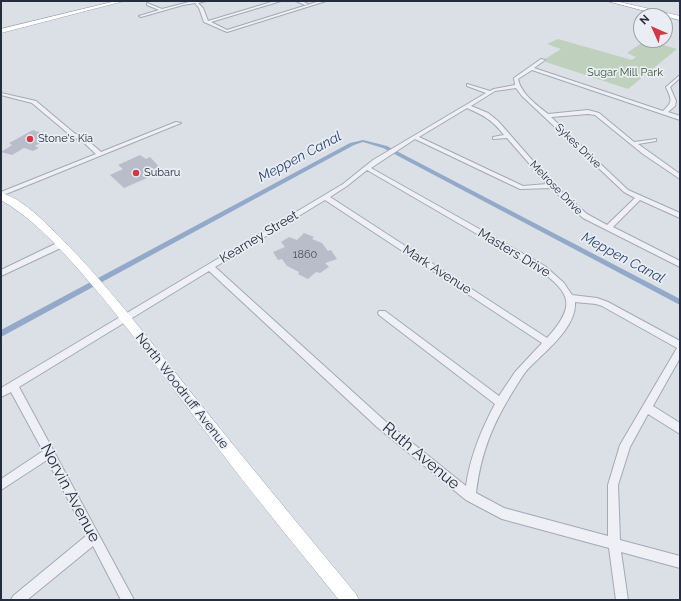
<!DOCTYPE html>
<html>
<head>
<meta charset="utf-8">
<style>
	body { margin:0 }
	#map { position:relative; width:681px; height:601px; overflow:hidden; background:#dbdfe6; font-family:Raleway,sans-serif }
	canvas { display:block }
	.frame { position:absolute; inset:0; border:2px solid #242c3d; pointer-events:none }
	.north { position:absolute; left:633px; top:8px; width:40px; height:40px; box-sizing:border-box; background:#eaeef4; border:1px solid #9ba0ab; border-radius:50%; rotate:315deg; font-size:11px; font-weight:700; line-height:16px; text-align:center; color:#242c3d }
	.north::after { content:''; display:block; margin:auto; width:14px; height:18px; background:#d43744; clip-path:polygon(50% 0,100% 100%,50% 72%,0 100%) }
</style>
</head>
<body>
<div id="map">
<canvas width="681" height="601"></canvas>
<div class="frame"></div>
<div class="north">N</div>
</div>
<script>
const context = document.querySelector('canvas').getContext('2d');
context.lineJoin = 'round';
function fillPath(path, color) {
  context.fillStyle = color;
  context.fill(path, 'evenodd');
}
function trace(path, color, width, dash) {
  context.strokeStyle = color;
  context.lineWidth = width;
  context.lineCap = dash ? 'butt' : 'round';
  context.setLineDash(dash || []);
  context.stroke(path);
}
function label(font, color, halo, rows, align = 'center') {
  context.font = font + ' Raleway,sans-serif';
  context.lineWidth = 3.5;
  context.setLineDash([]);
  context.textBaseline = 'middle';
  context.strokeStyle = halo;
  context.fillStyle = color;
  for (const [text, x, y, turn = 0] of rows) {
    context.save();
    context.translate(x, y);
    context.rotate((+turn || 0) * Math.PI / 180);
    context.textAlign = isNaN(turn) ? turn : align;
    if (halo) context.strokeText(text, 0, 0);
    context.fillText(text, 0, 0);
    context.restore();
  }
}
fillPath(new Path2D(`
	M 558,39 L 632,60 L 636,57 L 627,53 L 646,40 L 677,49 L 628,89 L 546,62 L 545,59 L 561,49 L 547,44 Z`), '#bfd1bc');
fillPath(new Path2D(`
	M 363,140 L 387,146 L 680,299 L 680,305 L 383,148 L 363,142 L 354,145 L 1,337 L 1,330 L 350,143 Z`), '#93a9c9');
fillPath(new Path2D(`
	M 33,130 L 49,136 L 37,142 L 40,143 L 35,146 L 39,148 L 33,151 L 24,148 L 12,155 L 1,152 L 12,145 L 9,143 Z
	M 140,155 L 146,159 L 150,157 L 163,171 L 124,188 L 110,175 L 123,169 L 118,165 Z
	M 304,233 L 314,237 L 312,239 L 322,243 L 328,251 L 331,250 L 337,259 L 325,263 L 329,267 L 320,273 L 316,272 L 308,279 L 298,274 L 299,272 L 287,266 L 282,259 L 278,260 L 273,252 L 285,247 L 281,242 L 289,237 L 297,240 Z`), '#b8bdc9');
const minor = new Path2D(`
	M 193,1 L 206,1 L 198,3 L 203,8 L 208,21 L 275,1 L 281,1 L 211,22 L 227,30 L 320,1 L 326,1 L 227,32 L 204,22 L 199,8 L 195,3 L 183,5 L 141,17 L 139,16 L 159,10 L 147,5 L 147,3 L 162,9 Z
	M 296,1 L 301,1 L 308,4 L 305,5 Z
	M 541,59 L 545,60 L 534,68 L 663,111 C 674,101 671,99 666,87 L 680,75 L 680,78 L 670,87 L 676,101 L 675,106 L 668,112 L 680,116 L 680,120 L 532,70 L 518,79 C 521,94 537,105 548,114 L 588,110 L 599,113 L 634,142 L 656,139 L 656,141 L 638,144 L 680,174 L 680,179 L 643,154 L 595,115 L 588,114 L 551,117 L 628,190 L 680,213 L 680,218 L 640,200 L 613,227 L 680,261 L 680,267 L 583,218 L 551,188 L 520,189 L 415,139 L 371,168 L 545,266 L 564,283 L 572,295 L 597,298 L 608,302 L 680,341 L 680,358 L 653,406 L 680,423 L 680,434 L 648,414 L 630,447 L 618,485 L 620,540 L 680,556 L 680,568 L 621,552 L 628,600 L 616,600 L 609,548 L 502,519 L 466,500 L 377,427 L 209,271 L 19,387 L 134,600 L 121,600 L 93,546 L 27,600 L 11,600 L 13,596 L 87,535 L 47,460 L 1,490 L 1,479 L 43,451 L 11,392 L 1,397 L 1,388 L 343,184 L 373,160 L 486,93 L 467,86 L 467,84 L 490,91 L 494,89 L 515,85 L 514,78 ZM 516,88 L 522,96 L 624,192 L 635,198 L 607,225 L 587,214 L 554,185 L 498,121 L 488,113 L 471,106 L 495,91 ZM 467,108 C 485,116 492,120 504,135 L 493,137 L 493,139 L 507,138 L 547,184 L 523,186 L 419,137 ZM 367,170 L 539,270 C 573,294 575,307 547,338 L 330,197 L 347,186 ZM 325,200 L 542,343 L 515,372 L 499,396 L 385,311 L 379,311 L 378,313 L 379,315 L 495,404 C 481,430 470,457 466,486 L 385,421 L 215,267 ZM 575,302 L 596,304 L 602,306 L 677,348 L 620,445 L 608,485 L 608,536 L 504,508 L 476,493 C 481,452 493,423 515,388 C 519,382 522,376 527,370 C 543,353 577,328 575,302 Z
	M 1,93 L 36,101 L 74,133 L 86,139 L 101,152 L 176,122 L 181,123 L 1,196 L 1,192 L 96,154 L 82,141 L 70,135 L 32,103 L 1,95 Z
	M 59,242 L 62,242 L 66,244 L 65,246 L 1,276 L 1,270 Z`);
const major = new Path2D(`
	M 116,1 L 124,1 L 1,33 L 1,29 Z
	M 607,1 L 615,1 L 680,16 L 680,20 Z
	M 1,193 C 23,199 41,219 57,234 C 116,293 165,361 218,426 C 263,482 310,538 356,594 L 359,600 L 339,600 C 293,543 246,486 202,427 C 162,374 123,320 79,270 C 55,243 32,218 1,200 Z`);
trace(minor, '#a4a9b3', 2);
trace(major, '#9aa2b3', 1);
fillPath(minor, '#eef0f5');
fillPath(major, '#fff');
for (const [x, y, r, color] of [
	[30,139,4,"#d43744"],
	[136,173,4,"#d43744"]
]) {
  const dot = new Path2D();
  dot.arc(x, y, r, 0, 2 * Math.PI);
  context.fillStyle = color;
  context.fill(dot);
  trace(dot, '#eaeef4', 1.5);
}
label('11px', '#365931', '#eaeef4', [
	["Sugar Mill Park",625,73]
]);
label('11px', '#242c3d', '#eaeef4', [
	["Stone's Kia",38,139],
	["Subaru",144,173]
], 'left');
label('11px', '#242c3d', '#eaeef4', [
	["Sykes Drive",578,146,44],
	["Melrose Drive",556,188,46]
]);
label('11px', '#495060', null, [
	["1860",305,255]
]);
label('13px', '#242c3d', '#eaeef4', [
	["Kearney Street",259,237,-31],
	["Masters Drive",514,253,31],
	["Mark Avenue",437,270,33],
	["North Woodruff Avenue",182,391,52]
]);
label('italic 14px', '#2d4772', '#eaeef4', [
	["Meppen Canal",300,157,-28],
	["Meppen Canal",623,258,28]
]);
label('16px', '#242c3d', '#eaeef4', [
	["Ruth Avenue",421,456,40],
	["Norvin Avenue",70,493,62]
]);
</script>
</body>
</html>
